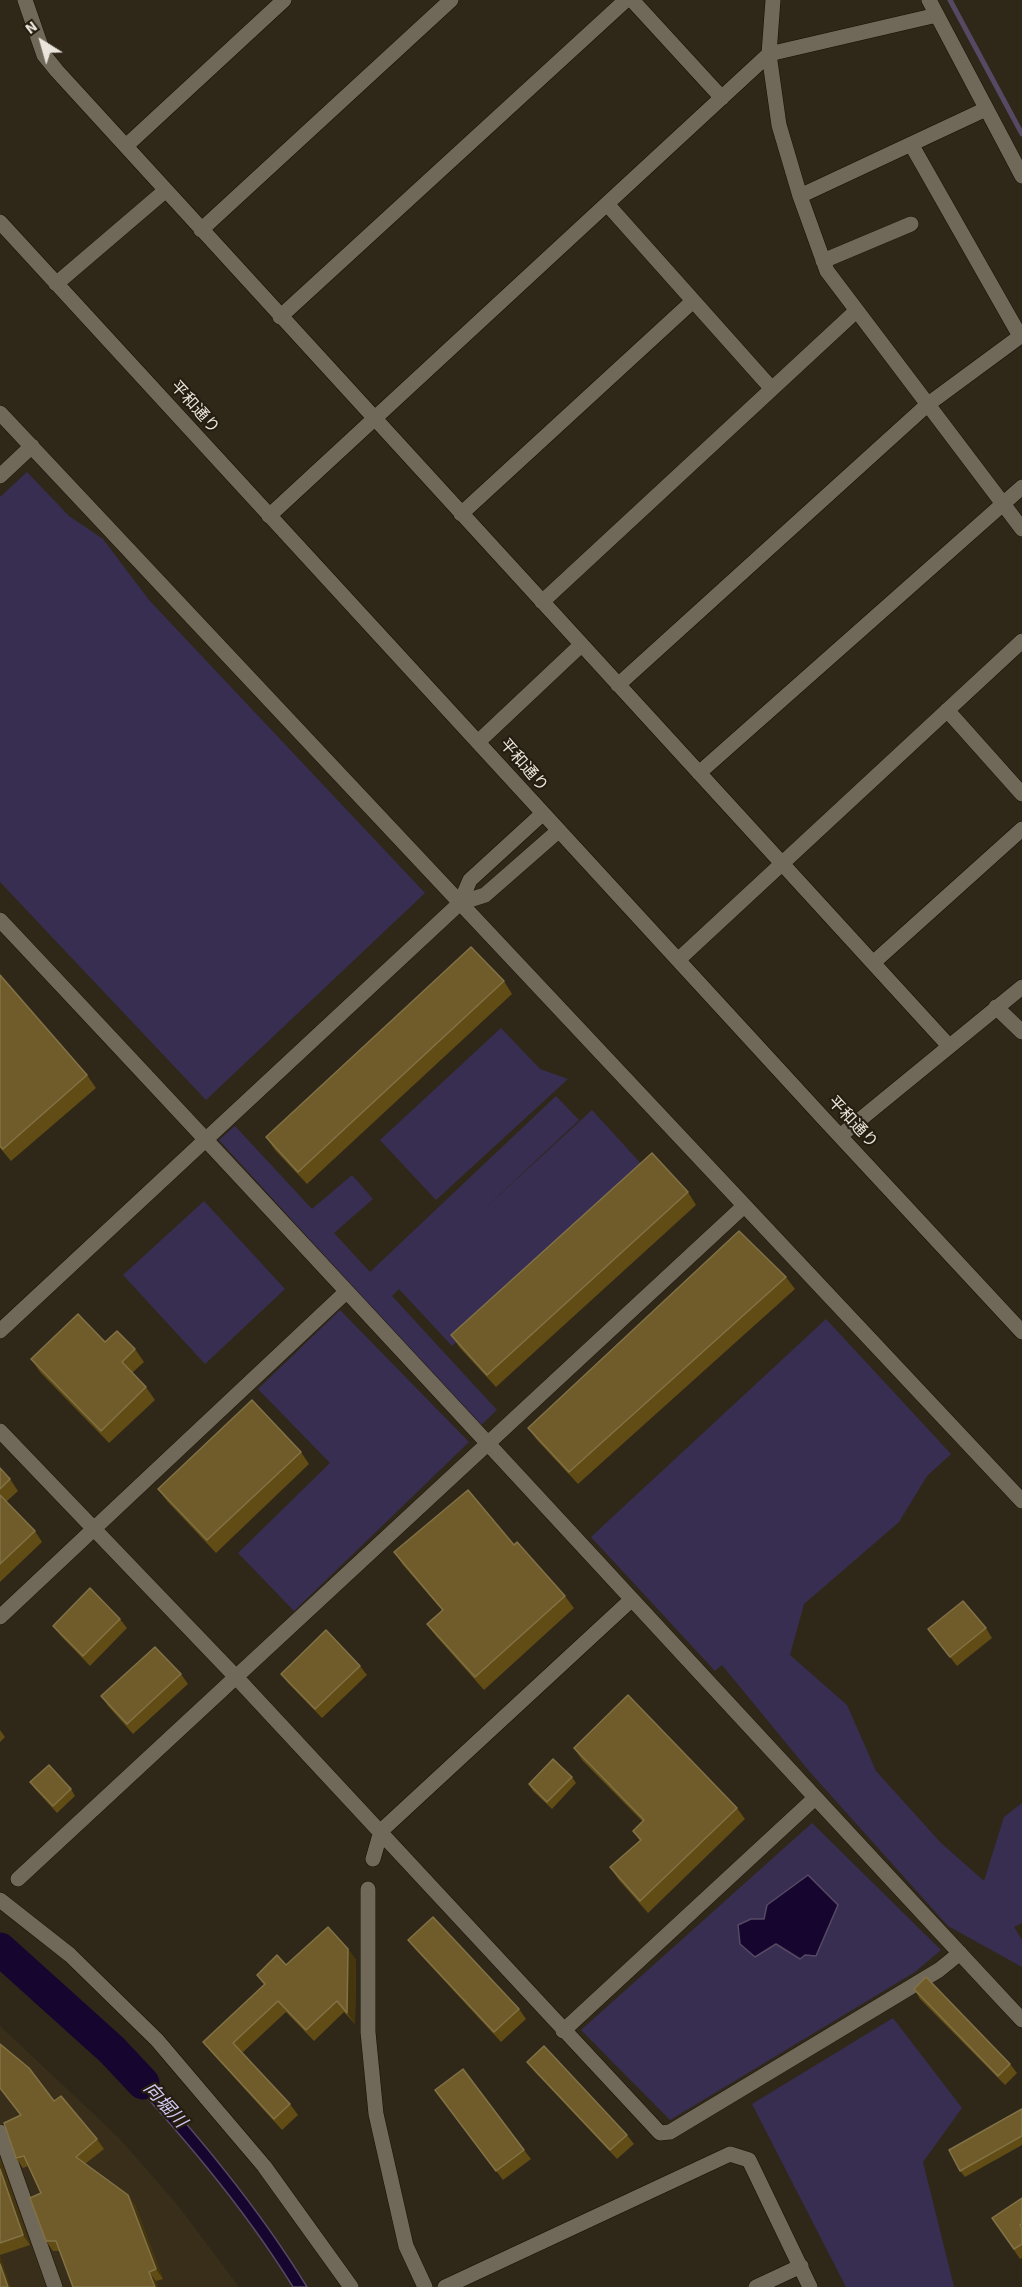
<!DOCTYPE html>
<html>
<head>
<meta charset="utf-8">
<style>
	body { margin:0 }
	#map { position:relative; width:1022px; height:2287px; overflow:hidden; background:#2f2819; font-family:"Source Sans 3",sans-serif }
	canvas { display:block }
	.north { position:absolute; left:12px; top:12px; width:60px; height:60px; -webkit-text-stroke:4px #251e10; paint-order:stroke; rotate:323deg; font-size:16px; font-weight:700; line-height:24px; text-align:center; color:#eae5dc }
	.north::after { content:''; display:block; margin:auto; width:21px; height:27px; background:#eae5dc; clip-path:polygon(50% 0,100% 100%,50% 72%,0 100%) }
</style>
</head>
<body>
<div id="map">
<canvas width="1022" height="2287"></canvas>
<div class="north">N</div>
</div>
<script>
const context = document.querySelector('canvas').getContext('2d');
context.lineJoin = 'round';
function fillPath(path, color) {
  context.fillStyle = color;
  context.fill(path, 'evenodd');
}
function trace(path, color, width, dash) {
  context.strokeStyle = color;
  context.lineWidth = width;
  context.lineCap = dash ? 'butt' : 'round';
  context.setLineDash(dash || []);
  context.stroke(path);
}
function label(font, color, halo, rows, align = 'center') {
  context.font = font + ' "Source Sans 3","Noto Sans JP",sans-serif';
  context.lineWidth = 4.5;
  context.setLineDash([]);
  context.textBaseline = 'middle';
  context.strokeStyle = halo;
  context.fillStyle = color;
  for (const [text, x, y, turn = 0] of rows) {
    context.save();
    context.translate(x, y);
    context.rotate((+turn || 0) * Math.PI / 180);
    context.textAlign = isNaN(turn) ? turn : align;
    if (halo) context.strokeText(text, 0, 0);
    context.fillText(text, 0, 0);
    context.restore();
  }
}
fillPath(new Path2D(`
	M 0,2026 L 118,2137 L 176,2203 L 239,2287 L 0,2287 Z`), '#392e19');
fillPath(new Path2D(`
	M 27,472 L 69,516 L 103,539 L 149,600 L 425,893 L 206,1100 L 0,882 L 0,497 Z
	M 501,1028 L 540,1069 L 568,1079 L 436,1200 L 380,1140 Z
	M 556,1096 L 579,1120 L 482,1211 L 592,1110 L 645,1168 L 452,1346 L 399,1289 L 392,1296 L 497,1410 L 480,1426 L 219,1140 L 235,1126 L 312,1209 L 352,1175 L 373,1199 L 334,1233 L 370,1272 Z
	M 204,1201 L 285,1289 L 205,1364 L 123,1275 Z
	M 340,1310 L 469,1442 L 294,1611 L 238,1553 L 330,1463 L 258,1389 Z
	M 826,1319 L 951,1454 L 927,1476 L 899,1522 L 804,1604 L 790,1655 L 847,1705 L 876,1771 L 941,1843 L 984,1881 L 1004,1817 L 1022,1803 L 1022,1923 L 1014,1927 L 1022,1940 L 1022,1967 L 948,1926 L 809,1771 L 722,1665 L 715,1671 L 591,1537 Z
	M 812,1823 L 941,1950 L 915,1972 L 670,2120 L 581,2030 Z
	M 893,2018 L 962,2108 L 923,2162 L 954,2287 L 846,2287 L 752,2104 Z`), '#382e52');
const water = new Path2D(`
	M 808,1875 L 838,1905 L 816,1956 L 805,1955 L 800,1959 L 776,1944 L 755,1957 L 740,1944 L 738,1925 L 751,1919 L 764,1919 L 767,1905 Z
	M 117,2047 C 187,2121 254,2200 307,2287 L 293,2287 C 241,2203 175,2127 108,2055 Z`);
fillPath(water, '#16062f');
trace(water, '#564963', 1.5);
trace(new Path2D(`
	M 950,0 L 1022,134`), '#564963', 5);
trace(new Path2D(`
	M 0,1949 L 112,2050 L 143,2083`), '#16062f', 33);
const minor = new Path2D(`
	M 25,0 L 44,55 L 57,71 L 949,1046
	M 632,0 L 722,98
	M 773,0 L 769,54 L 779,125 L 800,196 L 827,271 L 1022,529
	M 929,0 L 1022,176
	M 911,144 L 1020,336
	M 126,146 L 284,0
	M 800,196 L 986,109
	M 607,204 L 772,389
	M 0,222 C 339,593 679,964 1022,1332
	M 201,230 L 451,0
	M 823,261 L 911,224
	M 56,284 L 166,190
	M 280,317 L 626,0
	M 0,413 L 1022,1501
	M 0,476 L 32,446
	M 461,514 L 693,301
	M 269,516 L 769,54 L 937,15
	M 542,602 L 855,312
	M 618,685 L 927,405 L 1022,335
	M 947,710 L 1022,794
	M 478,742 L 581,645
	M 699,773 L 1022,487
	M 541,815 L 470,880 L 460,903 L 485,895 L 557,832
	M 0,920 C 343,1284 681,1654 1022,2020
	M 678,960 L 1022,641
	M 873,963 L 1022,829
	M 996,1007 L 1022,1032
	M 840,1136 L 1022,987
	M 0,1331 L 460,903
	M 0,1431 L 236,1677 L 660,2133 L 670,2132 L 939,1970 L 960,1953
	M 0,1617 L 346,1292
	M 373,1859 L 381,1831 L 631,1600
	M 18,1879 L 744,1206
	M 368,1889 L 368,2032 L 376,2114 L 406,2246 L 425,2287
	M 0,1900 L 70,1955 L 157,2040 L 264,2166 L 351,2287
	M 563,2031 L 815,1798
	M 0,2132 L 55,2287
	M 445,2287 L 730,2154 L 749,2160 L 810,2287
	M 756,2287 L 801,2266`);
trace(minor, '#171004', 16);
trace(minor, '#706858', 15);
fillPath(new Path2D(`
	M 0,975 L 87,1075 L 96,1088 L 11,1161 L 0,1148 Z
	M 504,981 L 512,994 L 307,1184 L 275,1150 L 266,1137 Z
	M 688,1192 L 696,1205 L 496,1387 L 460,1348 L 451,1335 Z
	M 786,1277 L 795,1289 L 578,1484 L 537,1440 L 528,1428 Z
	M 105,1342 L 135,1349 L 144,1362 L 132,1373 L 146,1387 L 155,1400 L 109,1443 L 40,1372 L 31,1359 Z
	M 301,1452 L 309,1464 L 216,1553 L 167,1501 L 158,1489 Z
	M 0,1468 L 10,1479 L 18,1491 L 6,1502 L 35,1531 L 42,1542 L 0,1582 Z
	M 514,1545 L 565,1596 L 574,1608 L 484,1690 L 436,1636 L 427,1624 L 442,1610 L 403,1565 L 394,1552 Z
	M 120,1619 L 127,1628 L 90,1666 L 60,1635 L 53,1626 Z
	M 986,1628 L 992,1638 L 957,1666 L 928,1629 Z
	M 360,1666 L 367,1675 L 322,1718 L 288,1683 L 281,1674 Z
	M 181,1674 L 188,1684 L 133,1734 L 108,1706 L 101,1696 Z
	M 0,1730 L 5,1737 L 0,1742 Z
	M 574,1748 L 737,1808 L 745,1819 L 648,1913 L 618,1879 L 610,1867 L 640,1841 L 633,1831 L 643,1822 L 582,1760 Z
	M 572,1777 L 576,1783 L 552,1809 L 533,1791 L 529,1784 Z
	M 30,1782 L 71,1789 L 75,1796 L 57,1813 L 35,1789 Z
	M 408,1940 L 519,2009 L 526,2019 L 501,2042 L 415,1949 Z
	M 348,1949 L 356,1960 L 355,2024 L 344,2012 L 314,2041 L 286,2012 L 242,2053 L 290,2104 L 298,2115 L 282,2130 L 211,2052 L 203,2042 L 264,1985 L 257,1975 L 286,1965 Z
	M 914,1989 L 1010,2064 L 1017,2073 L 1005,2085 L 920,1999 Z
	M 0,2044 L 54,2101 L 97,2139 L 104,2149 L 85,2164 L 135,2205 L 163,2279 L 156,2281 L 59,2251 L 53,2251 L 46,2241 L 41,2193 L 28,2166 L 23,2168 L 16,2158 L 20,2115 L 0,2088 Z
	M 527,2062 L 627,2135 L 634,2144 L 617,2159 L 534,2071 Z
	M 442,2099 L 524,2150 L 531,2159 L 503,2180 Z
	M 1022,2109 L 1022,2145 L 965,2177 L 960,2171 Z
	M 0,2159 L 30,2245 L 0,2255 L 0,2287 Z
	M 1022,2198 L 1022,2258 L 1020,2259 L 992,2218 Z`), '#604c14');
fillPath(new Path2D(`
	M 348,1949 L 356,1960 L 355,2024 L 347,2013 Z
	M 0,2159 L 30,2245 L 23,2235 L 0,2169 Z
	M 128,2195 L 135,2205 L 163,2279 L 156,2269 Z
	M 0,2255 L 11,2287 L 8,2287 L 0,2264 Z
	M 149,2272 L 156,2281 L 158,2287 L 155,2287 Z`), '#46360d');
const building = new Path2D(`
	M 471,947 L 504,981 L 298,1172 L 266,1137 Z
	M 0,975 L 87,1075 L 3,1149 L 0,1146 Z
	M 652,1153 L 688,1192 L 487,1375 L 451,1335 Z
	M 739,1231 L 786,1277 L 569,1472 L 528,1428 Z
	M 78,1314 L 105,1342 L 117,1331 L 135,1349 L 122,1362 L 146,1387 L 101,1431 L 31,1359 Z
	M 252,1400 L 301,1452 L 207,1540 L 158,1489 Z
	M 0,1468 L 10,1479 L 0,1489 Z
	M 468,1490 L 514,1545 L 517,1542 L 565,1596 L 475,1677 L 427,1624 L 443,1610 L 394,1552 Z
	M 0,1495 L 35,1531 L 0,1564 Z
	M 90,1588 L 120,1619 L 83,1656 L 53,1626 Z
	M 963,1601 L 986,1628 L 950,1657 L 928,1629 Z
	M 326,1630 L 360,1666 L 315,1709 L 281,1674 Z
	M 155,1647 L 181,1674 L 127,1724 L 101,1696 Z
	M 628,1695 L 737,1808 L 640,1901 L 610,1867 L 641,1840 L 633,1831 L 644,1820 L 574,1748 Z
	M 553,1759 L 572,1777 L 547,1802 L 529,1784 Z
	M 49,1765 L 71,1789 L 53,1806 L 30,1782 Z
	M 433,1917 L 519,2009 L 494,2032 L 408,1940 Z
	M 328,1927 L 348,1949 L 347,2013 L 337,2001 L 306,2030 L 278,2001 L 233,2043 L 290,2104 L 274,2119 L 203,2042 L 265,1984 L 257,1975 L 277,1955 L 286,1965 Z
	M 926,1977 L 1010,2064 L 998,2076 L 914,1989 Z
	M 0,2044 L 29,2068 L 54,2101 L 61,2096 L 97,2139 L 76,2157 L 128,2195 L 156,2269 L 149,2272 L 155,2287 L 73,2287 L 56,2241 L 46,2241 L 30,2198 L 41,2193 L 24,2156 L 16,2158 L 4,2123 L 21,2115 L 0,2088 Z
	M 544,2046 L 627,2135 L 610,2150 L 527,2062 Z
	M 463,2069 L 524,2150 L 496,2171 L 435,2090 Z
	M 1022,2109 L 1022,2136 L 960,2171 L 949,2150 Z
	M 0,2169 L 23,2235 L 0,2243 Z
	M 1022,2198 L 1022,2224 L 1020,2225 L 1022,2229 L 1022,2244 L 1014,2249 L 992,2218 Z
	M 0,2264 L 8,2287 L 0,2287 Z`);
fillPath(building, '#6f5c2a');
trace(building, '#827246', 1.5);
label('16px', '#eae5dc', '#251e10', [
	["平和通り",194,408,48],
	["平和通り",523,766,49],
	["平和通り",852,1123,47]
]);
label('italic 18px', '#d3c9f6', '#251e10', [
	["向堀川",164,2106,48]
]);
</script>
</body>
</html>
